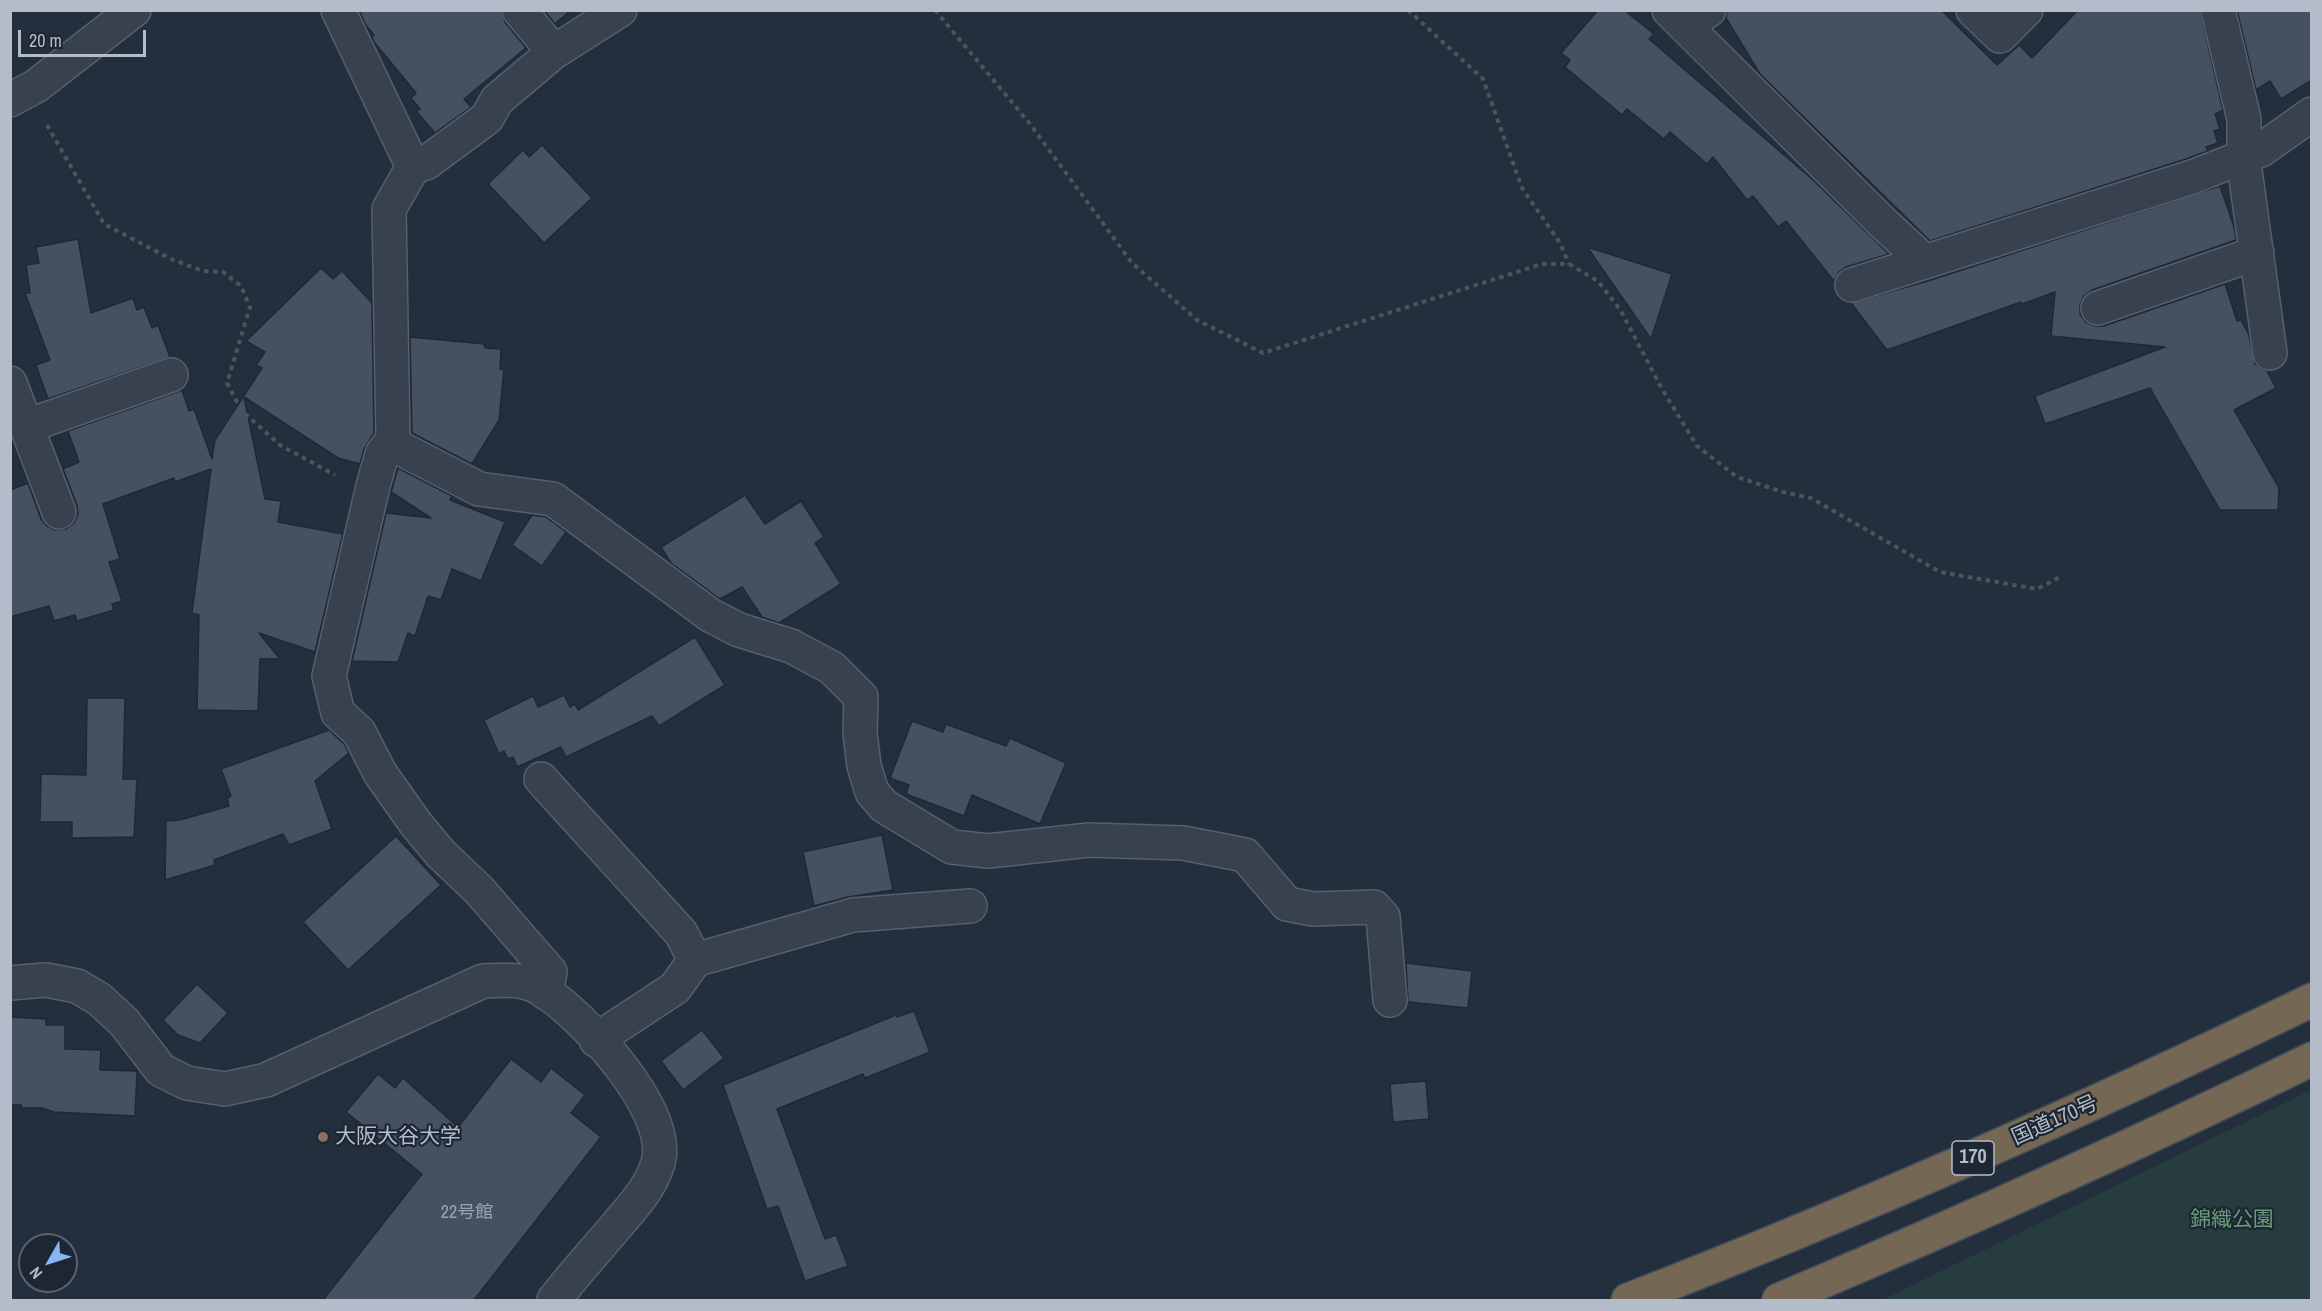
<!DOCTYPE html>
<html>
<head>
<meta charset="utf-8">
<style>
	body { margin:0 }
	#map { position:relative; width:2322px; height:1311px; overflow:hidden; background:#242f3e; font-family:"Archivo Narrow",sans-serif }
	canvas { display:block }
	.frame { position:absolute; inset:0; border:12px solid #b4bcc9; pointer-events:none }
	.north { position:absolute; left:18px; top:1233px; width:60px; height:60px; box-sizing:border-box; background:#1d2633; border:2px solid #59626f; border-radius:50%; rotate:231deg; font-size:16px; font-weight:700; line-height:24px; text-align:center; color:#b4bcc9 }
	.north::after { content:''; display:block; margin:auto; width:21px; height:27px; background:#8ab4f8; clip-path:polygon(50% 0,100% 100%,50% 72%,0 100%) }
	.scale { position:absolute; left:18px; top:30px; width:128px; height:27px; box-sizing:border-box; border:3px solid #b4bcc9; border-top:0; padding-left:8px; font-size:18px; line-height:21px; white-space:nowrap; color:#b4bcc9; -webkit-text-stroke:4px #1d2633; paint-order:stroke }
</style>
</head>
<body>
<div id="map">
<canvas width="2322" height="1311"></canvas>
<div class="frame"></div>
<div class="north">N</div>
<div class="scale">20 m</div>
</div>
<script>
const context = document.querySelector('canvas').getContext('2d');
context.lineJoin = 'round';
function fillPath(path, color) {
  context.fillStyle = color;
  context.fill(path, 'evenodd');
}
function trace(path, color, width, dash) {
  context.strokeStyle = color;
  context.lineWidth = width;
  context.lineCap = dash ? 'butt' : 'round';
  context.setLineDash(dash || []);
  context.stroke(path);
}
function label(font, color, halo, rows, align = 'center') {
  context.font = font + ' "Archivo Narrow","Noto Sans JP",sans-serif';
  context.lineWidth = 4.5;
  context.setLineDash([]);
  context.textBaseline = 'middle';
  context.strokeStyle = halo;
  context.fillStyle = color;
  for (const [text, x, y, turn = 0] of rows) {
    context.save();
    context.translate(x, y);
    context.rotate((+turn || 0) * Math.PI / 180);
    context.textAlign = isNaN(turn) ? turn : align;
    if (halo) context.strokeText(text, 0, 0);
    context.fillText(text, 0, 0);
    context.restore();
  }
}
fillPath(new Path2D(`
	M 2311,1090 L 2311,1300 L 1882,1300 Z`), '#263c3f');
const building = new Path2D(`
	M 359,10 L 501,10 L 505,22 L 526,48 L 464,99 L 471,107 L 435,133 L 416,111 L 420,109 L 411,98 L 416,93 L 374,42 L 372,37 L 374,35 L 365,24 Z
	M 544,10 L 571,10 L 555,24 Z
	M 1598,10 L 1624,10 L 1654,34 L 1649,39 L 1812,179 L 1889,254 L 1846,267 L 1839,272 L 1834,281 L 1786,221 L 1778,227 L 1753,196 L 1747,200 L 1713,157 L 1707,164 L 1670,132 L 1664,139 L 1627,109 L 1622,115 L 1565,67 L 1570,60 L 1561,53 Z
	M 1727,10 L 1941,10 L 1997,65 L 2019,45 L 2032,58 L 2078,10 L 2200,10 L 2223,110 L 2215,114 L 2220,129 L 2214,131 L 2218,143 L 2206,147 L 2208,151 L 2186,159 L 1930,241 L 1760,74 L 1726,18 Z
	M 2237,10 L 2312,10 L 2312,80 L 2281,99 L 2270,81 L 2256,90 Z
	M 542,145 L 592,198 L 544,243 L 488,184 L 523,150 L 529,157 Z
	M 2220,186 L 2234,227 L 2236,240 L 2092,290 L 2084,296 L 2080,305 L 2080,314 L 2086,322 L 2095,326 L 2104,326 L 2225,284 L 2237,321 L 2241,320 L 2249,335 L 2255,364 L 2267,371 L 2276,388 L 2234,410 L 2279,488 L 2278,510 L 2220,510 L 2150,388 L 2045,424 L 2035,396 L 2165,347 L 2051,336 L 2055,292 L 2022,304 L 2021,302 L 1887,350 L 1851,303 L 1931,280 Z
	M 78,239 L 91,313 L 133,298 L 137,310 L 144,307 L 152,328 L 158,325 L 170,357 L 48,399 L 36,365 L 50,360 L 25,293 L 30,293 L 26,265 L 39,263 L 36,247 Z
	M 1587,247 L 1672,274 L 1651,339 Z
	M 321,268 L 333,279 L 342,271 L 372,303 L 374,433 L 364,449 L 360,464 L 338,458 L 244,397 L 265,499 L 281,501 L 278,522 L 343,534 L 315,652 L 259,633 L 280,659 L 260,659 L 258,711 L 197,710 L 199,615 L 192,613 L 211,469 L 175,482 L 174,478 L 103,504 L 120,559 L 109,562 L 122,601 L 112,604 L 114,610 L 77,621 L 75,615 L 54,621 L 49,606 L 10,617 L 10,490 L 28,483 L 41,519 L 47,526 L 55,530 L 66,529 L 74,523 L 78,514 L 77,505 L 63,469 L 79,462 L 68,431 L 182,390 L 189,411 L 194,409 L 212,459 L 215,440 L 262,368 L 256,365 L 265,352 L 246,341 Z
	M 410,337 L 484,344 L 485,348 L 501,349 L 500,369 L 504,369 L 499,420 L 472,464 L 412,433 Z
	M 398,468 L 452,496 L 450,500 L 505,522 L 481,581 L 452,569 L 441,600 L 428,596 L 415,636 L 408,633 L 398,662 L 352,661 L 386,513 L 431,518 L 391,492 Z
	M 745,495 L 765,524 L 801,501 L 824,537 L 815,543 L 841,584 L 779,623 L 762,617 L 742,587 L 720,599 L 671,563 L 661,547 Z
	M 532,515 L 546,517 L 566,532 L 542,566 L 512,545 Z
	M 695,637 L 725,685 L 659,726 L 652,716 L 566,757 L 561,747 L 517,767 L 513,757 L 508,759 L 504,751 L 499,754 L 484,720 L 533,696 L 538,707 L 564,695 L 570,707 L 575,704 L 578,710 Z
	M 87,698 L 125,698 L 123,779 L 137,779 L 134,837 L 72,838 L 72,822 L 40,822 L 41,774 L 86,775 Z
	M 912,721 L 943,732 L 946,724 L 1006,746 L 1010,738 L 1066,763 L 1040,824 L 972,795 L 964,816 L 906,794 L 909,785 L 890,778 Z
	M 329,730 L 344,744 L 349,753 L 315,781 L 332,829 L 289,845 L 283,834 L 214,860 L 215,865 L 165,880 L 166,821 L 180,820 L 229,806 L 227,798 L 231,796 L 221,769 Z
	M 882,835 L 893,890 L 848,897 L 814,906 L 803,852 Z
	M 396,836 L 441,885 L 348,970 L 303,922 Z
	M 1406,963 L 1472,971 L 1468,1008 L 1408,1002 Z
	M 197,984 L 228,1013 L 200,1043 L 178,1035 L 163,1020 Z
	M 914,1011 L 930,1052 L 865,1078 L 863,1074 L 777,1109 L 825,1239 L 836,1235 L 848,1266 L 805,1281 L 778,1206 L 767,1209 L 723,1085 L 896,1015 L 897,1017 Z
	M 10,1017 L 46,1019 L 46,1025 L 65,1025 L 65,1049 L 101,1050 L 100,1070 L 137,1071 L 135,1116 L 54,1112 L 42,1108 L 22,1108 L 21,1105 L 10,1105 Z
	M 702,1030 L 724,1058 L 683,1090 L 661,1061 Z
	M 511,1059 L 541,1082 L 551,1068 L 585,1095 L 571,1113 L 601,1137 L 474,1300 L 323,1300 L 422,1174 L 346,1112 L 378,1074 L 395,1088 L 403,1078 L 458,1127 Z
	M 1426,1081 L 1429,1119 L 1393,1122 L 1390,1084 Z`);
fillPath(building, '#455162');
trace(building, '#1f2835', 1.5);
const minor = new Path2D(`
	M 338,10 L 413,167 L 389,209 L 393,439 L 382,454 L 373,486 L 329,676 L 338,713 L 359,732 L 380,773 L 416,824 L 441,854 L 479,890 L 550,972 L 546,993
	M 519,10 L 554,52
	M 1669,10 L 1882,222 L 1925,262
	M 1973,10 L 2000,36 L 2026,10
	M 2218,10 L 2244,119 L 2244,163 L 2270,353
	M 1685,26 L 1709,10
	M 10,100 L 36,86 L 134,10
	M 413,167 L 426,163 L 487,118 L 497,100 L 554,52 L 620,10
	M 1852,285 L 2192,177 L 2261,150 L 2312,114
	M 2098,308 L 2257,253
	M 10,383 L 59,512
	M 27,426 L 171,375
	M 390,443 L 479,489 L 553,499 L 710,615 L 739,630 L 791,646 L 832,668 L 861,697 L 860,733 L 864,766 L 872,792 L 884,806 L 952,847 L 988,851 L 1089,840 L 1183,843 L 1245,855 L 1287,904 L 1313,909 L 1374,907 L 1383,917 L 1390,1000
	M 541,779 L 681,933 L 695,960
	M 10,983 L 46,980 L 77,986 L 99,999 L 124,1022 L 161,1070 L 187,1083 L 225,1089 L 266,1080 L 483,981 C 503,980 523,978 541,989 C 582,1014 673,1111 658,1163 C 651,1187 634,1205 618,1224 C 597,1249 574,1274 554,1300
	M 596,1040 L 675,988 L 695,960 L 853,915 L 970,906`);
const highway = new Path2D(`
	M 1628,1300 C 1860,1210 2087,1109 2312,1000
	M 1779,1300 C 1959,1224 2136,1145 2312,1059`);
trace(minor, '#565f6c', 36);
trace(highway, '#434c59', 36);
trace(new Path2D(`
	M 935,10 L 1030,124 L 1132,263 L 1197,320 L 1263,353 L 1542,264 L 1569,264 L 1598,281 L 1621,311 L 1662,389 L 1697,446 L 1737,477 L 1783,492 L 1811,498 L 1940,572 L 2037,589 L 2062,576
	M 1408,10 L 1483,79 L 1522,188 L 1560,243 L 1569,264
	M 47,125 L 104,224 L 171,259 L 203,271 L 223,272 L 241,286 L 250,307 L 227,383 L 241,410 L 280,445 L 335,475`), '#44595c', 4, [4.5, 4.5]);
trace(minor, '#38414e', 33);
trace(highway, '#746855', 33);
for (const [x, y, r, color] of [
	[323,1137,6,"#8d6e63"]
]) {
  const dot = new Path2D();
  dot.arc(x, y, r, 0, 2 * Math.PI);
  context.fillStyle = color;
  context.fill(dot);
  trace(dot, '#1d2633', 2);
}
label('18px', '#98a1af', null, [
	["22号館",467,1213]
]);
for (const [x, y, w] of [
	[1973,1158,42]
]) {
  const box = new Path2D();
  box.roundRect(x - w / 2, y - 17, w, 34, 4.5);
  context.fillStyle = '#1d2633';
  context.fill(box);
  trace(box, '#b4bcc9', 1.5);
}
label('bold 20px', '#b4bcc9', null, [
	["170",1973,1158]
]);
label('21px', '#b4bcc9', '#1d2633', [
	["国道170号",2055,1121,-24]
]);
label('21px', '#b4bcc9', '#1d2633', [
	["大阪大谷大学",335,1137]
], 'left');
label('21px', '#6b9a76', '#1d2633', [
	["錦織公園",2232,1220]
]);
</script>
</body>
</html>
